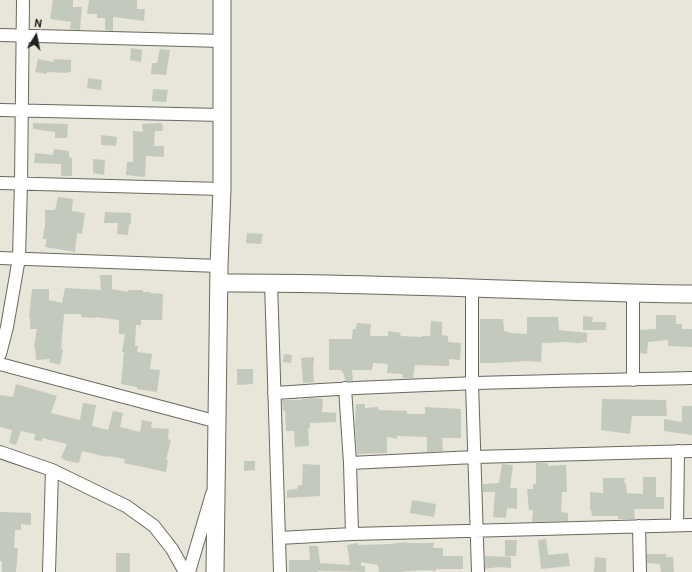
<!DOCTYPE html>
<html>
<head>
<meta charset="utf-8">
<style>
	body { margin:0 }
	#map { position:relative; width:692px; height:572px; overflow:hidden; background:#e7e6d8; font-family:Overpass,sans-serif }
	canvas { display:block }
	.north { position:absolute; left:16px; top:16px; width:40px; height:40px; -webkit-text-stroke:3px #e7e6d8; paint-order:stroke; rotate:10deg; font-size:11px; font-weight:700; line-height:16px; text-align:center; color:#21211c }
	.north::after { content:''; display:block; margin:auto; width:14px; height:18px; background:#21211c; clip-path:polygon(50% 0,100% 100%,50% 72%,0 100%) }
</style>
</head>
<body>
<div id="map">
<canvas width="692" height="572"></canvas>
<div class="north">N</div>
</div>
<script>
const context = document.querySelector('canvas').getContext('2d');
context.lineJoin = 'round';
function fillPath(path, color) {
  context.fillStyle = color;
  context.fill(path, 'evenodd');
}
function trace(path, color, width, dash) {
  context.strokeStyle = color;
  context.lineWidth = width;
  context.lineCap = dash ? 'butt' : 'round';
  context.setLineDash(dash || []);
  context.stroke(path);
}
fillPath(new Path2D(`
	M 53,0 L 73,0 L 73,7 L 82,7 L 80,30 L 70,29 L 71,22 L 50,19 Z
	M 89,0 L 137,0 L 137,9 L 145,9 L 144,21 L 113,17 L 113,31 L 105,30 L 105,18 L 97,18 L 97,14 L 87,14 Z
	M 131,48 L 142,50 L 141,62 L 130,60 Z
	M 160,49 L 170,50 L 166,75 L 151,74 L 152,63 L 157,63 Z
	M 38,59 L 53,62 L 54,59 L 71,60 L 71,72 L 68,72 L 68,73 L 47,72 L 47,74 L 35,72 Z
	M 88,78 L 102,80 L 101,90 L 87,88 Z
	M 153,89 L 168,90 L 166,102 L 152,101 Z
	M 33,123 L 68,124 L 67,138 L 55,138 L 55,132 L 33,129 Z
	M 162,123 L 163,131 L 155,131 L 154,146 L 164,146 L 164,157 L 146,156 L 145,177 L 126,175 L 127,162 L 133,162 L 133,131 L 143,132 L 142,124 Z
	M 101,135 L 117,137 L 116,146 L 101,145 Z
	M 54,149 L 69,151 L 69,157 L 72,158 L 72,176 L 61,176 L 61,164 L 34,163 L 35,153 L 53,155 Z
	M 93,159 L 105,160 L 104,175 L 93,173 Z
	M 58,197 L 73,199 L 72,211 L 85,213 L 82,234 L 77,233 L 75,252 L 45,247 L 47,239 L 43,239 L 44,228 L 45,228 L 45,210 L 55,210 Z
	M 105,212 L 131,213 L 131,224 L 129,224 L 128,235 L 117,234 L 118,223 L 104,223 Z
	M 247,233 L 263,234 L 261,244 L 246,243 Z
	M 100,275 L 112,275 L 112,289 L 128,292 L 128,290 L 143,290 L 143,292 L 150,292 L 150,293 L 163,294 L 162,320 L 141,320 L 141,325 L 136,325 L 135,346 L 138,346 L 137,352 L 152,354 L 150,369 L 160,370 L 157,392 L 137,389 L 137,387 L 121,384 L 124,352 L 122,352 L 125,334 L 119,334 L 119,320 L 95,317 L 95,318 L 81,317 L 81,314 L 64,314 L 61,349 L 63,349 L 60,365 L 49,362 L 50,359 L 36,360 L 35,347 L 34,347 L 37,329 L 30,329 L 30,318 L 29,317 L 32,289 L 49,289 L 49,300 L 62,303 L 65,288 L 101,290 Z
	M 656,315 L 676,315 L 676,324 L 682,324 L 682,329 L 692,329 L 692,347 L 668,346 L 668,340 L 648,342 L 647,354 L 640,353 L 640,330 L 656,329 Z
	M 583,316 L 593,317 L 592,322 L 606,322 L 606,330 L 583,330 Z
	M 527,317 L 558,317 L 559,330 L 587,333 L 587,342 L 578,343 L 564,342 L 542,343 L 541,362 L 528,361 L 496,363 L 480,363 L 480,319 L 503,319 L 504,331 L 511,333 L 527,334 Z
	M 431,321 L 442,322 L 442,335 L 448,336 L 448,342 L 461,343 L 460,360 L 449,359 L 449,366 L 415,365 L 413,378 L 402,378 L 403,374 L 387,373 L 388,364 L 373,363 L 372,370 L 352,370 L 353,381 L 345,381 L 344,373 L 342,373 L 342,370 L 329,370 L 329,339 L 352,339 L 353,329 L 356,329 L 357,323 L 371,324 L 370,336 L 388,336 L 388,331 L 401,333 L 400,336 L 422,337 L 422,336 L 430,336 Z
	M 284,354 L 292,355 L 291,363 L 283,362 Z
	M 314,357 L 313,371 L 314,382 L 303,383 L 301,358 Z
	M 237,369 L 253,369 L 253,384 L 237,385 Z
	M 16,384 L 57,396 L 51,413 L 80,420 L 83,403 L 96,405 L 92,426 L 108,430 L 113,411 L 123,413 L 120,427 L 140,432 L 142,420 L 152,422 L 151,428 L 169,429 L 168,439 L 171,440 L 166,460 L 168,460 L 166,472 L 124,463 L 125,459 L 108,456 L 107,457 L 82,451 L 79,463 L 67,461 L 61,458 L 67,444 L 42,438 L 42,441 L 34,440 L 35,434 L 21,431 L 16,445 L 9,443 L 12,430 L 0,427 L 0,395 L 13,397 Z
	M 311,398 L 323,399 L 322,412 L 336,413 L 336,422 L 310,423 L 310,428 L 308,429 L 309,446 L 295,447 L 294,431 L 286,431 L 285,411 L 283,411 L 282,400 L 302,400 L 302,399 Z
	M 602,399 L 666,400 L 667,416 L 632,416 L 630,434 L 601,430 Z
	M 356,404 L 365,404 L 365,408 L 378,407 L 379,410 L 407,411 L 407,414 L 425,414 L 425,407 L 461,409 L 461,438 L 442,438 L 443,451 L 427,452 L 427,437 L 397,436 L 397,439 L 387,437 L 387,453 L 357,454 L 355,425 Z
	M 682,406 L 692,406 L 692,435 L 664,431 L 664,419 L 682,422 Z
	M 244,461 L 255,461 L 255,470 L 244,471 Z
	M 536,463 L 548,463 L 548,466 L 566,465 L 567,492 L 562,492 L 561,512 L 568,513 L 568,521 L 532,522 L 533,510 L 529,510 L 527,489 L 533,489 L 533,484 L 536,484 Z
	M 303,464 L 320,465 L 320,496 L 287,498 L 287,490 L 297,489 L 298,485 L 302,485 Z
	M 502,464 L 513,465 L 510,488 L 517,488 L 517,509 L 507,508 L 506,518 L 493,517 L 495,492 L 483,492 L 483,484 L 499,483 Z
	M 643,477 L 656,477 L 656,497 L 664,497 L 664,509 L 634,509 L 635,519 L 618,519 L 618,516 L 592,516 L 591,510 L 590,510 L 590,492 L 603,493 L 603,478 L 625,478 L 624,483 L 626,483 L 627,493 L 643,494 Z
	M 412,500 L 436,504 L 434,517 L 410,513 Z
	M 0,512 L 31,513 L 31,525 L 21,524 L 21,530 L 15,530 L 14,548 L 18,548 L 16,572 L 2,572 L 2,561 L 0,561 Z
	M 546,539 L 548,555 L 568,553 L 570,566 L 541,569 L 538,540 Z
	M 505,540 L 517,540 L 516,556 L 505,556 Z
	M 407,542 L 407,543 L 434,543 L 433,548 L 443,548 L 443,556 L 463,556 L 463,569 L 436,569 L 436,571 L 423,570 L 399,572 L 379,572 L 378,565 L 361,562 L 361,566 L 365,566 L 365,572 L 318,571 L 318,572 L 289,572 L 289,560 L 310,560 L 309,546 L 318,546 L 320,563 L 350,565 L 347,545 L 358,543 L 358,545 L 391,544 Z
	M 116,553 L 130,553 L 130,572 L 116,572 Z
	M 647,554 L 666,554 L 666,557 L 673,557 L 674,572 L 661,572 L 660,564 L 647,563 Z
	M 485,556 L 511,557 L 511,568 L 498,567 L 485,569 Z
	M 595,557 L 606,558 L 606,572 L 594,572 Z`), '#c3c9bc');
const street = new Path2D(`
	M 0,35 L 223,41
	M 0,110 L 222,115
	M 0,183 L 222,189
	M 0,258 L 219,266
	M 271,282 L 280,572
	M 472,288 L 472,383 L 478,572
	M 0,354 L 7,327 L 19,258 L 21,183 L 23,0
	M 0,364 L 218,422
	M 633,380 L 633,293
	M 345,388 L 350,463 L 475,457 L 692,451
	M 274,393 C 413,383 553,381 692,378
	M 0,452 L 52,470 L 126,506 L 154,526 L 172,549 L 185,572
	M 350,463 L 352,534
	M 677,525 L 678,451
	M 639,526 L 640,572
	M 279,538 L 352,534 L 692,525
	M 49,572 L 52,470
	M 189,572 L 212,494`);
const secondary = new Path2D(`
	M 219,283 C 377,282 534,292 692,294
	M 215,572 L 219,266 L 222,189 L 222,0`);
trace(street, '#69695c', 14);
trace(secondary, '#69695c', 19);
trace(street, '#fff', 12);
trace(secondary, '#fff', 17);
</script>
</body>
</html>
